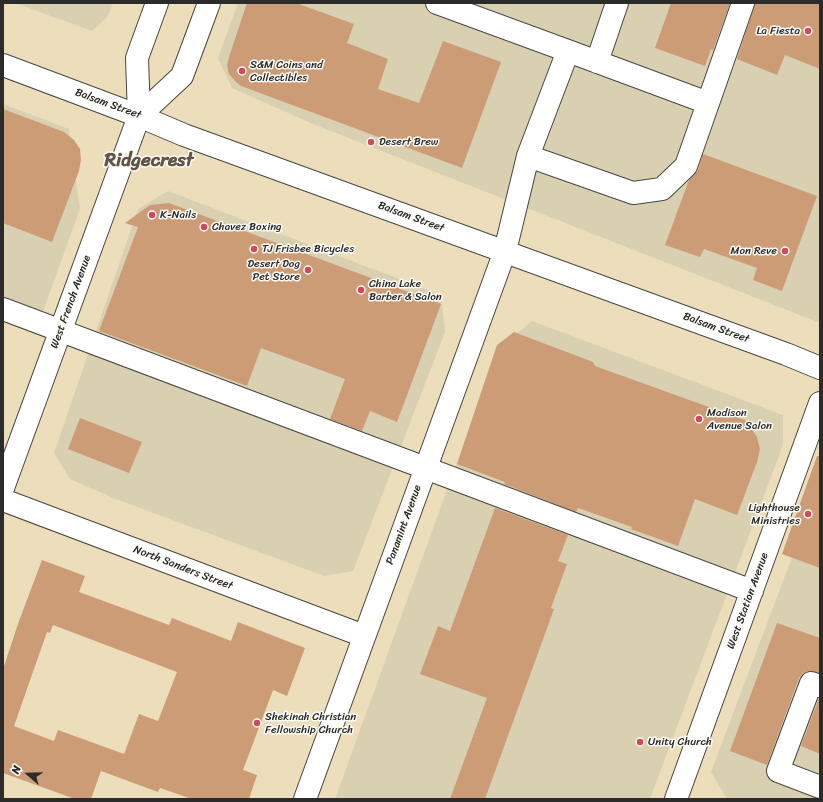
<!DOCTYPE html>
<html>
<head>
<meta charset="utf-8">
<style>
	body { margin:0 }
	#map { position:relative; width:823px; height:802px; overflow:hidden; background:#eddebb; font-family:Sriracha,sans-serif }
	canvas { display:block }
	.frame { position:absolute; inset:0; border:4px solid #2b2b2b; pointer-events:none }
	.north { position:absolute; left:8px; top:754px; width:40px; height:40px; -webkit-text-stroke:3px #fdfcf7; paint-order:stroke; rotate:290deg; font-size:11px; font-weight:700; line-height:16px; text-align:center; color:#2b2b2b }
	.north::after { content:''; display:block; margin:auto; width:14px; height:18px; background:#2b2b2b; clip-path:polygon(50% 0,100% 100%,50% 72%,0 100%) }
</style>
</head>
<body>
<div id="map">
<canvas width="823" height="802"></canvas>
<div class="frame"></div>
<div class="north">N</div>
</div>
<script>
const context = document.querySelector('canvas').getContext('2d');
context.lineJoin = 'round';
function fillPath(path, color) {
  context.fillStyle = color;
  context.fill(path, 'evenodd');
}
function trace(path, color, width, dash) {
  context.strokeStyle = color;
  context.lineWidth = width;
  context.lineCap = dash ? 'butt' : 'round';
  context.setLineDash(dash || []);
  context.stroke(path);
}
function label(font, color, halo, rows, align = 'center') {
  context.font = font + ' Sriracha,sans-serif';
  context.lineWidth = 3;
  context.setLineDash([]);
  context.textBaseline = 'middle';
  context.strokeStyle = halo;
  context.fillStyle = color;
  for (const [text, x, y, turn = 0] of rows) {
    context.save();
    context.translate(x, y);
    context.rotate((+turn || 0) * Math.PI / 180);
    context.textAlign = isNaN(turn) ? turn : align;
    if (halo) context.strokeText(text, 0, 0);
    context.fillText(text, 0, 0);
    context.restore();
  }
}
fillPath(new Path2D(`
	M 15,3 L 113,3 L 108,16 L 92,31 Z
	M 238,3 L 820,3 L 820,323 L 313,124 L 232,88 L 218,58 Z
	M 3,104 L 69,129 L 80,209 L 37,328 L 3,315 Z
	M 168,191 L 441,295 L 445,332 L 353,571 L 324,576 L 113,498 L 70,479 L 54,453 L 138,209 Z
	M 532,321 L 783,415 L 783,445 L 650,799 L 335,799 L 498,349 Z
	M 820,483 L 820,799 L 727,799 L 711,772 Z`), '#d9d0b1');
fillPath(new Path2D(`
	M 247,3 L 296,3 L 354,24 L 347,43 L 388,59 L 378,89 L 419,103 L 443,41 L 501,62 L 462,168 L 241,86 L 235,81 L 229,74 L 227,65 L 229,57 Z
	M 671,3 L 730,3 L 713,50 L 711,49 L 705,66 L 655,48 Z
	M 755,3 L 820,3 L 820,69 L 785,55 L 777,75 L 737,59 Z
	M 3,109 L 64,132 L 74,140 L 80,149 L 81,160 L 79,171 L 52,242 L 3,223 Z
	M 703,154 L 817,196 L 782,291 L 753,280 L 757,268 L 704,249 L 700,257 L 665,245 L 689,180 L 698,170 Z
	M 169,203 L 441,304 L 397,422 L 370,411 L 362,431 L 330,419 L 345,379 L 261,348 L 247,386 L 99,331 L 138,227 L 125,223 L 150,205 Z
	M 514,332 L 593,362 L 595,366 L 745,420 L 757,437 L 760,449 L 757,462 L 737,515 L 695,499 L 678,546 L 631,529 L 632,527 L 578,508 L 576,512 L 504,484 L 505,482 L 457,464 L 497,345 Z
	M 80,418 L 142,442 L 129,473 L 68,449 Z
	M 817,456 L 820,456 L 820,568 L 782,554 Z
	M 495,508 L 568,535 L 558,561 L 567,564 L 551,608 L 554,609 L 485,799 L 450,799 L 487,698 L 420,674 L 438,626 L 450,631 Z
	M 42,560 L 85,576 L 79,592 L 169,625 L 172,618 L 231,641 L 238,622 L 305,648 L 287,696 L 273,690 L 243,770 L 257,775 L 249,799 L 192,799 L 160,788 L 158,792 L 101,771 L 91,799 L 75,799 L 3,773 L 3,669 L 19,621 ZM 53,625 L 177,672 L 158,721 L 139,714 L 124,754 L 58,730 L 54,741 L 14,726 L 47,632 L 50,633 Z
	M 777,623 L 820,638 L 820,673 L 808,671 L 803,673 L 799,678 L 767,765 L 730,751 Z
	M 819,698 L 820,698 L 820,754 L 801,746 Z`), '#cb9c76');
const minor = new Path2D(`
	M 437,3 L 568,51
	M 597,62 L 617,3
	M 3,65 L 139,116 L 184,135 L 786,354 L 820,368
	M 139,116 L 182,76 L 209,3
	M 528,156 L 633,193 L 662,189 L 686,166 L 743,3
	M 3,309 L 752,591
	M 3,488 L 139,116 L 137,58 L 157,3
	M 3,500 L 364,636
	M 820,686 L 811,683 L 778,771 L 820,787
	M 305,799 L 505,251 L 528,156 L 568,51 L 708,103
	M 676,799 L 820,403`);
trace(minor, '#484641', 24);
trace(minor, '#fff', 22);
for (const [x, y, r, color] of [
	[808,31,4,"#d1495b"],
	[242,71,4,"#d1495b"],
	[371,142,4,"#d1495b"],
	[152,215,4,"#d1495b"],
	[204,227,4,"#d1495b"],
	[254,249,4,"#d1495b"],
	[785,251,4,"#d1495b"],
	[308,270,4,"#d1495b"],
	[361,290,4,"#d1495b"],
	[699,419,4,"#d1495b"],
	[808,514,4,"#d1495b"],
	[257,723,4,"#d1495b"],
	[640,742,4,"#d1495b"]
]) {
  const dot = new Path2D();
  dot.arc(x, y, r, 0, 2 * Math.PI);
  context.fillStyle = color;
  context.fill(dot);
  trace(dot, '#fdfcf7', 1.5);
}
label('11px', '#2b2b2b', '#fdfcf7', [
	["La Fiesta",800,31,"right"],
	["S&M Coins and",250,65],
	["Collectibles",250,78],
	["Desert Brew",379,142],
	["K-Nails",160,215],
	["Chavez Boxing",212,227],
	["TJ Frisbee Bicycles",262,249],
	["Mon Reve",777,251,"right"],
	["Desert Dog",300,264,"right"],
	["Pet Store",300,277,"right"],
	["China Lake",369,284],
	["Barber & Salon",369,297],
	["Madison",707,413],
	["Avenue Salon",707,426],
	["Lighthouse",800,508,"right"],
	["Ministries",800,521,"right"],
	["Shekinah Christian",265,717],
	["Fellowship Church",265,730],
	["Unity Church",648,742]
], 'left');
label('11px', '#2b2b2b', '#fdfcf7', [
	["Balsam Street",108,104,20],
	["Balsam Street",411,217,20],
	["West French Avenue",71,302,-70],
	["Balsam Street",716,328,20],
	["Panamint Avenue",404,525,-70],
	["North Sanders Street",183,568,21],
	["West Station Avenue",748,601,-70]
]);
label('bold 19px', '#635345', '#fdfcf7', [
	["Ridgecrest",149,161]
]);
</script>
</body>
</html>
